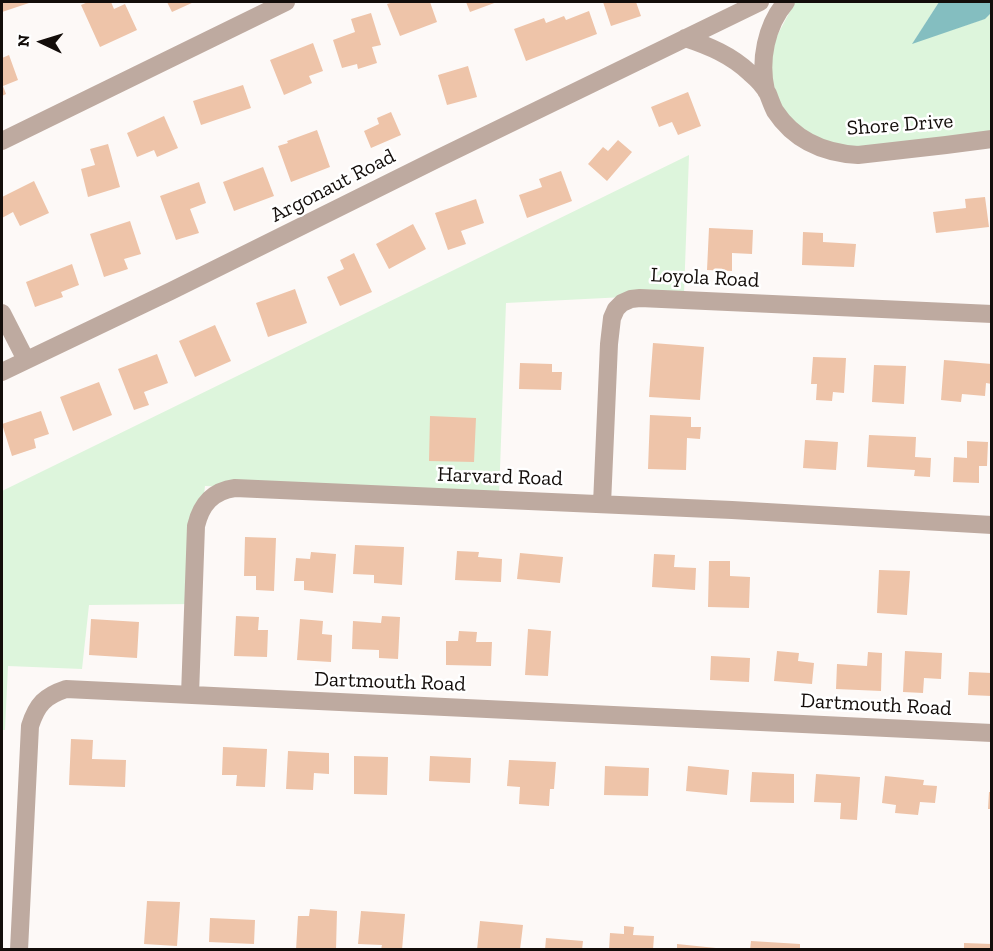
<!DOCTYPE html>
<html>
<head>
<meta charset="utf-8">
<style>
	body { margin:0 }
	#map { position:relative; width:993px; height:951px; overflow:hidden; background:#fdf9f7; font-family:"Zilla Slab",serif }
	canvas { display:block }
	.frame { position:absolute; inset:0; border:3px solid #130d0a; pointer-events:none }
	.north { position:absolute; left:12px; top:12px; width:60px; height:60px; -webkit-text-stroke:4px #fff; paint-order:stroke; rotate:274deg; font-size:16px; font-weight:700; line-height:24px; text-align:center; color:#130d0a }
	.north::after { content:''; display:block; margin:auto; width:21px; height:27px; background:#130d0a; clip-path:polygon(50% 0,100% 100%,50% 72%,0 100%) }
</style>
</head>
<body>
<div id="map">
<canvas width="993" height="951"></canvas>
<div class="frame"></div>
<div class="north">N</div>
</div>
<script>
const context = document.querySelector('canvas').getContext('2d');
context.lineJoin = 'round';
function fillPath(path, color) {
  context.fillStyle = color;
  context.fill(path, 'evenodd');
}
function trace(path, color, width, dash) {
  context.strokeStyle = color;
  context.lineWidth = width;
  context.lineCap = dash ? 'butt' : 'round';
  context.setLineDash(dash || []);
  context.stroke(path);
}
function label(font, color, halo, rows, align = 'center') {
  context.font = font + ' "Zilla Slab",serif';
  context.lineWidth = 5;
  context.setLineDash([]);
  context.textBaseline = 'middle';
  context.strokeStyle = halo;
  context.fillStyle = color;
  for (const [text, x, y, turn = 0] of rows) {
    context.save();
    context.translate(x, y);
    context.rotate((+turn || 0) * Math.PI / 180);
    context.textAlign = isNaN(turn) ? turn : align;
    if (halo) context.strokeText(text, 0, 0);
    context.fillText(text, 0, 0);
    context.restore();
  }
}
fillPath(new Path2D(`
	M 795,2 L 939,2 L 913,43 L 984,19 L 991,13 L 991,131 L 834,153 L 788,124 L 770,86 L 771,47 Z
	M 689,155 L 684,294 L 506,303 L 499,496 L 205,486 L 192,604 L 89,605 L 82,669 L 8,666 L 5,730 L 2,730 L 2,491 Z`), '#ddf5dc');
fillPath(new Path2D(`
	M 939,2 L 991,2 L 991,13 L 985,19 L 912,44 Z`), '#84bec0');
fillPath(new Path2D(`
	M 2,2 L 32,2 L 2,12 Z
	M 88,2 L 111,2 L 114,9 L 125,4 L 137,30 L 100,47 L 81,5 Z
	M 167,2 L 194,2 L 172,12 Z
	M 394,2 L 430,2 L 437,22 L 400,36 L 387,4 Z
	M 466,2 L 497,2 L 470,12 Z
	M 603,2 L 636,2 L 641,16 L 611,26 Z
	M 589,11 L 597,34 L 526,61 L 514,29 L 544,18 L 546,23 L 564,16 L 566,20 Z
	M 371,13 L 381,45 L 372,47 L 377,63 L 358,69 L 357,64 L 342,68 L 333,40 L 355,32 L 351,19 Z
	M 313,43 L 323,71 L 309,76 L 312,83 L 284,95 L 270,60 Z
	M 9,55 L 18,80 L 3,86 L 6,94 L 2,96 L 2,58 Z
	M 468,66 L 477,97 L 447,105 L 438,75 Z
	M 243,85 L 251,108 L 201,125 L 193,101 Z
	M 688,92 L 701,126 L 678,135 L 672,122 L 659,127 L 651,107 Z
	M 391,112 L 401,135 L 371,148 L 364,131 L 379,124 L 377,118 Z
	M 164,116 L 178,148 L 157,157 L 154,150 L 137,157 L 127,133 Z
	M 317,130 L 330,167 L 291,182 L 278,146 L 288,143 L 287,141 Z
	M 618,140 L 632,152 L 607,181 L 588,164 L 603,147 L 608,151 Z
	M 108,144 L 120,187 L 88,197 L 81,169 L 95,165 L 90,149 Z
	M 263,167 L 274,196 L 234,211 L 223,182 Z
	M 561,171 L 572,201 L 527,218 L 519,195 L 542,187 L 539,179 Z
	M 34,181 L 49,213 L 20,226 L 13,212 L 2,218 L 2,197 Z
	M 199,182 L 206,203 L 190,209 L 199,233 L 176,240 L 160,196 Z
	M 985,197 L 989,227 L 936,233 L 933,212 L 966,208 L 965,199 Z
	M 476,199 L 484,223 L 461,231 L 466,244 L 448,250 L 435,213 Z
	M 130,221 L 141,254 L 124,259 L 128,269 L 104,277 L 90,234 Z
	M 413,224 L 426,249 L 389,269 L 376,244 Z
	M 709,228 L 753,230 L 752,254 L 732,253 L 732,271 L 707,270 Z
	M 803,232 L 823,233 L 823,242 L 856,244 L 854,267 L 802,265 Z
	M 354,253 L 372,292 L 340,306 L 327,277 L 344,269 L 340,260 Z
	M 72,264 L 79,285 L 61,292 L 63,297 L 35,307 L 26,282 Z
	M 295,289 L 307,323 L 268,337 L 256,303 Z
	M 215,325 L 231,361 L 195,377 L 179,341 Z
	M 653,343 L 704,347 L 700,400 L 649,397 Z
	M 157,354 L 168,383 L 144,392 L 149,405 L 134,410 L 118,369 Z
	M 813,357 L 846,358 L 844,393 L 833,392 L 832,401 L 816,400 L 817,384 L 811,384 Z
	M 944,360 L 992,364 L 992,384 L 986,383 L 985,396 L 962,394 L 961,402 L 941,400 Z
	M 520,363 L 552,364 L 552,372 L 562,372 L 561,390 L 519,389 Z
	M 874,365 L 906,366 L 904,404 L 872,402 Z
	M 99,382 L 112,415 L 73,431 L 60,397 Z
	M 41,411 L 49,434 L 34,439 L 36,448 L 12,456 L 2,424 Z
	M 650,415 L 691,417 L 691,427 L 701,427 L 700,439 L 687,438 L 686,470 L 648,469 Z
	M 430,416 L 476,418 L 474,462 L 429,461 Z
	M 869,435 L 916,437 L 915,457 L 931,458 L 930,477 L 914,476 L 915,470 L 867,467 Z
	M 805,440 L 838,442 L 836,470 L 803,468 Z
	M 967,441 L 988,442 L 987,466 L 979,466 L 979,483 L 953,482 L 954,457 L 967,458 Z
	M 245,537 L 276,538 L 274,591 L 256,590 L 256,576 L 244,576 Z
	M 355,545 L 404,547 L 402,585 L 374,583 L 374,575 L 353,574 Z
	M 457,551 L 479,552 L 478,557 L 502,559 L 501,582 L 455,580 Z
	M 311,552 L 336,554 L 333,593 L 304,590 L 304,581 L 294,581 L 296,558 L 310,559 Z
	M 520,553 L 563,557 L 560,583 L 517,579 Z
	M 654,554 L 675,555 L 674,567 L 696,568 L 695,590 L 652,587 Z
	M 709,561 L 730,561 L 730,576 L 750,577 L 749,608 L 708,607 Z
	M 879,570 L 910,571 L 907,615 L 877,613 Z
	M 236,616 L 259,617 L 258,630 L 268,630 L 267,657 L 234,656 Z
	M 382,616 L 400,617 L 398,659 L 379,658 L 379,650 L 352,649 L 353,621 L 381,623 Z
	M 91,619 L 139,622 L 137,658 L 89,655 Z
	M 300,619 L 323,621 L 322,634 L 332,635 L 331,662 L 297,660 Z
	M 528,629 L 551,631 L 548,676 L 525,675 Z
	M 459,631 L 477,632 L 476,642 L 492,642 L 491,666 L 446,665 L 446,641 L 458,641 Z
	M 777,651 L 799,653 L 798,661 L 814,663 L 812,684 L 774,681 Z
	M 905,651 L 942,653 L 941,679 L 924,678 L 923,693 L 903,692 Z
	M 868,652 L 882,653 L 881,691 L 836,689 L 837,664 L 867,666 Z
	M 711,656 L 750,658 L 749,682 L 710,680 Z
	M 969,672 L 992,673 L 992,696 L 968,695 Z
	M 71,739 L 93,740 L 92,759 L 126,760 L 125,787 L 69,785 Z
	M 223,747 L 267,749 L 265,787 L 236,786 L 237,775 L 222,775 Z
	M 288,751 L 329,753 L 329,774 L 314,773 L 313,790 L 286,789 Z
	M 354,756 L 388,757 L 387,795 L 354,794 Z
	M 430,756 L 471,758 L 470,783 L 429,781 Z
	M 509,760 L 556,762 L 554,789 L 550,789 L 549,806 L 519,804 L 520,787 L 507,786 Z
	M 605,766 L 649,768 L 648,796 L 604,795 Z
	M 688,766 L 729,770 L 727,795 L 686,791 Z
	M 752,772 L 794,774 L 794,803 L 750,802 Z
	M 816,774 L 860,777 L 857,820 L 840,819 L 841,803 L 814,802 Z
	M 885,776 L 924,780 L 923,785 L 937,786 L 935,803 L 920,802 L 918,815 L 895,813 L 896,805 L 882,803 Z
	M 989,792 L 992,792 L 992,809 L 988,809 Z
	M 147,901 L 180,902 L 177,946 L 144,944 Z
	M 310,909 L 337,911 L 336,950 L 296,950 L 298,916 L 309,916 Z
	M 361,911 L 405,914 L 402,950 L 381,950 L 382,945 L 358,944 Z
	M 210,918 L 255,920 L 254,944 L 209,942 Z
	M 480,921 L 523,925 L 520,950 L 477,950 Z
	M 624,926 L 634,927 L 633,935 L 654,936 L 653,950 L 609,950 L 610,933 L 624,934 Z
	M 546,938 L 583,941 L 582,950 L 545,950 Z
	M 751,941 L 800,944 L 800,950 L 750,950 Z
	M 964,943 L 992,944 L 992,950 L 964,950 Z
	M 677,944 L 716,948 L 716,950 L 677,950 Z`), '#eec4a9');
trace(new Path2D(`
	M 685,38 C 709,46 731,55 750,73 C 756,78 764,86 768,94 C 770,99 772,105 775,111 C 794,140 824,153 858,155 L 946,145 L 992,139
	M 766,91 C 759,61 766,25 786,2
	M 2,141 L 286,2
	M 2,313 L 26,360
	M 2,372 L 171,291 L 439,158 L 760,2
	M 602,504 L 609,344 L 612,318 L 616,309 L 622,303 L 631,299 L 640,298 L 992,314
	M 190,695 L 196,526 C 201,505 212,491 235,488 L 732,510 L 992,525
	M 19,950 L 30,726 C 37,704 45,696 66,689 L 992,733`), '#beaaa0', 18);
label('21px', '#130d0a', '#fff', [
	["Shore Drive",900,125,-4],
	["Argonaut Road",333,186,-27],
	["Loyola Road",705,278,3],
	["Harvard Road",500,477,2],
	["Dartmouth Road",390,682,2],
	["Dartmouth Road",876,705,3]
]);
</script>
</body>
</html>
